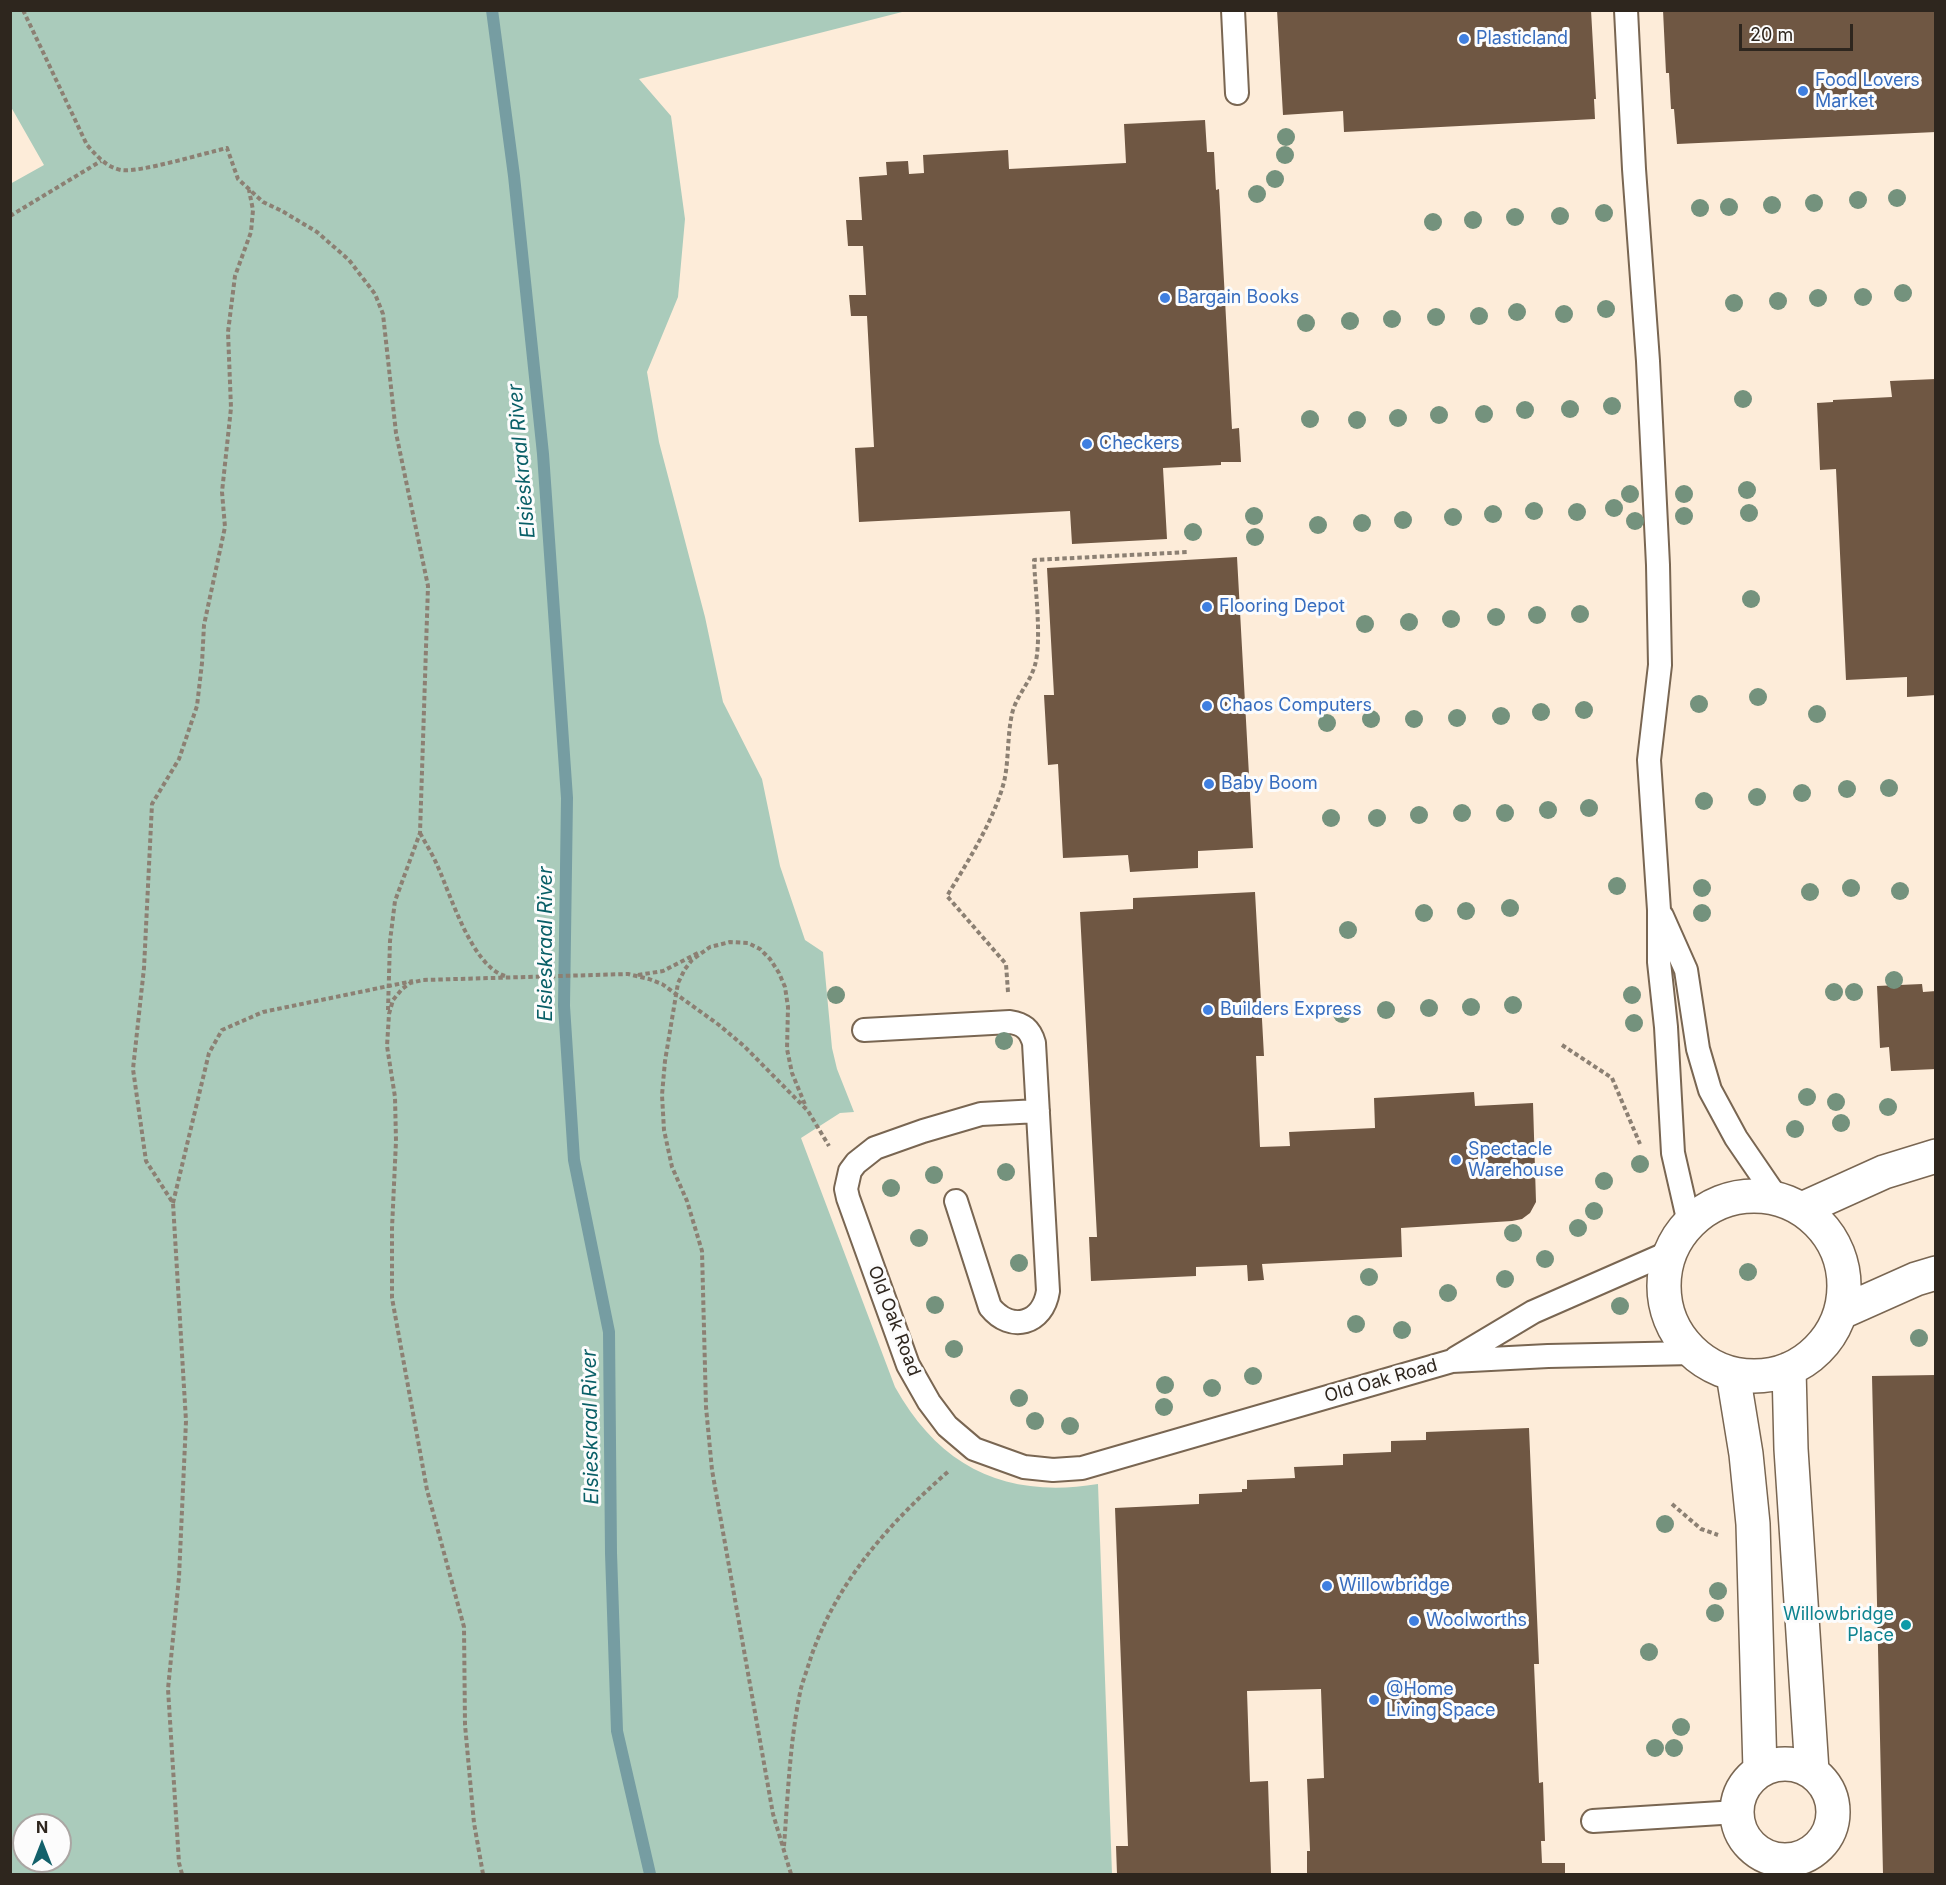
<!DOCTYPE html>
<html>
<head>
<meta charset="utf-8">
<style>
	body { margin:0 }
	#map { position:relative; width:1946px; height:1885px; overflow:hidden; background:#fdecd9; font-family:Inter,sans-serif }
	canvas { display:block }
	.frame { position:absolute; inset:0; border:12px solid #2e261e; pointer-events:none }
	.north { position:absolute; left:12px; top:1813px; width:60px; height:60px; box-sizing:border-box; background:#fcfcfc; border:2px solid #aaa6a3; border-radius:50%; rotate:0deg; font-size:16px; font-weight:700; line-height:24px; text-align:center; color:#2e261e }
	.north::after { content:''; display:block; margin:auto; width:21px; height:27px; background:#13616b; clip-path:polygon(50% 0,100% 100%,50% 72%,0 100%) }
	.scale { position:absolute; left:1739px; top:24px; width:114px; height:27px; box-sizing:border-box; border:3px solid #2e261e; border-top:0; padding-left:8px; font-size:18px; line-height:21px; white-space:nowrap; color:#2e261e; -webkit-text-stroke:4px #fcfcfc; paint-order:stroke }
</style>
</head>
<body>
<div id="map">
<canvas width="1946" height="1885"></canvas>
<div class="frame"></div>
<div class="north">N</div>
<div class="scale">20 m</div>
</div>
<script>
const context = document.querySelector('canvas').getContext('2d');
context.lineJoin = 'round';
function fillPath(path, color) {
  context.fillStyle = color;
  context.fill(path, 'evenodd');
}
function trace(path, color, width, dash) {
  context.strokeStyle = color;
  context.lineWidth = width;
  context.lineCap = dash ? 'butt' : 'round';
  context.setLineDash(dash || []);
  context.stroke(path);
}
function label(font, color, halo, rows, align = 'center') {
  context.font = font + ' Inter,sans-serif';
  context.lineWidth = 6;
  context.setLineDash([]);
  context.textBaseline = 'middle';
  context.strokeStyle = halo;
  context.fillStyle = color;
  for (const [text, x, y, turn = 0] of rows) {
    context.save();
    context.translate(x, y);
    context.rotate((+turn || 0) * Math.PI / 180);
    context.textAlign = isNaN(turn) ? turn : align;
    if (halo) context.strokeText(text, 0, 0);
    context.fillText(text, 0, 0);
    context.restore();
  }
}
fillPath(new Path2D(`
	M 11,10 L 906,11 L 639,79 L 671,116 L 685,219 L 678,297 L 647,372 L 659,442 L 705,617 L 723,702 L 762,779 L 780,866 L 805,940 L 823,952 L 832,1048 L 837,1069 L 854,1112 L 840,1113 L 801,1138 L 895,1387 C 940,1468 1007,1499 1098,1484 L 1112,1874 L 11,1874 L 10,184 L 44,165 L 11,107 ZM 24,1825 L 60,1825 L 60,1861 L 24,1861 Z`), '#aacbbb');
trace(new Path2D(`
	M 492,10 L 514,176 L 543,454 L 567,798 L 564,1006 L 574,1160 L 609,1332 L 611,1553 L 617,1731 L 650,1874`), '#769da2', 12);
fillPath(new Path2D(`
	M 1277,10 L 1591,10 L 1596,99 L 1594,99 L 1595,119 L 1344,132 L 1343,111 L 1283,115 Z
	M 1663,10 L 1936,10 L 1936,132 L 1677,144 L 1674,109 L 1671,109 L 1669,73 L 1666,73 Z
	M 1205,120 L 1207,152 L 1214,152 L 1216,190 L 1219,189 L 1232,429 L 1239,428 L 1241,462 L 1221,462 L 1221,465 L 1163,468 L 1167,539 L 1072,544 L 1070,511 L 859,522 L 855,448 L 874,447 L 867,316 L 851,316 L 849,295 L 866,295 L 863,246 L 848,246 L 846,220 L 862,220 L 859,177 L 887,175 L 886,162 L 908,161 L 909,174 L 924,173 L 923,155 L 1008,150 L 1009,169 L 1126,163 L 1124,124 Z
	M 1936,379 L 1936,695 L 1907,697 L 1907,677 L 1846,680 L 1836,469 L 1820,470 L 1817,403 L 1833,402 L 1833,400 L 1892,397 L 1890,381 Z
	M 1237,557 L 1253,848 L 1198,851 L 1198,868 L 1130,872 L 1128,855 L 1063,858 L 1058,764 L 1048,765 L 1044,695 L 1054,695 L 1047,568 Z
	M 1255,892 L 1264,1056 L 1256,1056 L 1260,1147 L 1290,1146 L 1289,1132 L 1375,1128 L 1374,1098 L 1474,1092 L 1475,1106 L 1533,1103 L 1536,1202 L 1530,1213 L 1522,1219 L 1512,1221 L 1401,1228 L 1402,1257 L 1262,1264 L 1264,1280 L 1248,1281 L 1247,1265 L 1196,1267 L 1196,1276 L 1091,1281 L 1089,1237 L 1097,1237 L 1080,912 L 1133,909 L 1133,898 Z
	M 1922,984 L 1923,992 L 1936,991 L 1936,1069 L 1891,1071 L 1889,1047 L 1880,1048 L 1877,986 Z
	M 1936,1375 L 1936,1874 L 1883,1874 L 1872,1376 Z
	M 1529,1428 L 1539,1664 L 1534,1664 L 1539,1783 L 1543,1782 L 1545,1841 L 1541,1841 L 1542,1863 L 1565,1863 L 1565,1874 L 1307,1874 L 1307,1851 L 1310,1851 L 1307,1779 L 1324,1778 L 1321,1689 L 1247,1691 L 1250,1782 L 1268,1781 L 1271,1874 L 1117,1874 L 1116,1846 L 1128,1846 L 1115,1508 L 1199,1504 L 1199,1494 L 1242,1492 L 1242,1489 L 1247,1489 L 1247,1480 L 1295,1478 L 1294,1467 L 1343,1465 L 1343,1454 L 1391,1452 L 1391,1441 L 1426,1440 L 1426,1432 Z`), '#6f5743');
const lane = new Path2D(`
	M 1233,10 L 1237,93
	M 1626,10 L 1634,169 L 1648,361 L 1658,565 L 1660,665 L 1649,760 L 1659,910 L 1659,962 L 1666,1027 L 1673,1153 L 1689,1223
	M 1662,916 L 1686,970 L 1698,1049 L 1710,1090 L 1736,1138 L 1777,1198
	M 864,1030 L 1010,1022 C 1023,1024 1030,1029 1034,1043 L 1048,1291 C 1043,1324 1011,1333 990,1307 L 956,1201
	M 1038,1111 L 981,1114 L 923,1131 L 875,1148 L 856,1163 L 850,1171 L 846,1189 L 848,1198 L 908,1365 L 929,1402 L 947,1426 L 974,1449 L 1024,1467 L 1053,1470 L 1082,1468 L 1452,1361 L 1548,1356 L 1693,1353
	M 1456,1358 L 1533,1312 L 1670,1252
	M 1593,1821 L 1737,1812`);
const street = new Path2D(`
	M1664 1286a90 90 0 1 1 180 0a90 90 0 1 1-180 0Z
	M 1802,1209 L 1884,1172 L 1936,1156
	M 1842,1312 L 1916,1279 L 1936,1273
	M 1789,1369 L 1791,1449 L 1812,1771
	M 1733,1374 L 1746,1454 L 1753,1524 L 1760,1770
	M1737 1812a48 48 0 1 1 96 0a48 48 0 1 1-96 0Z`);
trace(lane, '#796652', 26);
trace(street, '#796652', 36);
trace(new Path2D(`
	M 23,10 L 87,145 C 97,156 106,167 121,170 C 139,173 205,153 227,148 L 238,179 L 263,202 L 282,211 L 317,232 L 349,260 L 375,294 L 383,314 L 396,433 L 428,586 L 420,833 L 395,901 L 390,941 L 388,1010
	M 10,216 L 101,161
	M 420,833 C 426,844 433,855 438,867 C 451,896 472,966 505,976
	M 638,975 L 663,971 L 698,953
	M 1008,992 L 1006,964 L 947,896 C 967,863 994,820 1004,782 C 1009,760 1007,737 1012,714 C 1016,696 1030,683 1035,665 C 1042,640 1035,587 1034,560 L 1189,552
	M 1562,1045 L 1612,1078 L 1640,1144
	M 173,1203 L 209,1053 L 222,1030 L 263,1012 L 413,981
	M 1672,1504 L 1701,1529 L 1718,1535
	M 784,1846 C 788,1793 790,1739 801,1688 C 804,1678 808,1667 811,1657 C 837,1581 890,1522 950,1470
	M 182,1874 L 179,1863 L 168,1689 L 179,1577 L 186,1421 L 173,1203 L 146,1161 L 133,1069 L 144,968 L 152,804 L 179,759 L 197,706 L 202,663 L 204,625 L 225,527 L 222,492 L 231,408 L 228,332 L 235,276 L 251,232 L 253,210 L 249,190
	M 483,1874 L 474,1823 L 465,1725 L 464,1627 L 427,1490 L 392,1298 L 392,1228 L 396,1141 L 395,1097 L 387,1046 L 389,1014 L 393,1000 L 402,989 L 410,983 L 423,980 L 628,974 L 649,979 L 662,984 L 719,1025 L 744,1046 L 808,1111 L 829,1146
	M 791,1874 L 773,1814 L 712,1470 L 706,1407 L 702,1251 L 687,1201 L 672,1167 L 664,1130 L 662,1095 L 665,1061 L 678,983 L 685,969 L 692,960 L 710,947 L 730,942 L 748,943 L 760,949 L 770,959 L 779,973 L 785,987 L 788,1007 L 787,1049 L 792,1073 L 806,1107`), '#8c8073', 4, [4.5, 3]);
trace(lane, '#fff', 22);
trace(street, '#fff', 33);
context.fillStyle = '#74927d';
for (const [x, y] of [
	[1286,137],
	[1285,155],
	[1275,179],
	[1257,194],
	[1897,198],
	[1858,200],
	[1814,203],
	[1772,205],
	[1729,207],
	[1700,208],
	[1604,213],
	[1560,216],
	[1515,217],
	[1473,220],
	[1433,222],
	[1903,293],
	[1863,297],
	[1818,298],
	[1778,301],
	[1734,303],
	[1606,309],
	[1517,312],
	[1564,314],
	[1479,316],
	[1436,317],
	[1392,319],
	[1350,321],
	[1306,323],
	[1743,399],
	[1612,406],
	[1570,409],
	[1525,410],
	[1484,414],
	[1439,415],
	[1398,418],
	[1310,419],
	[1357,420],
	[1747,490],
	[1630,494],
	[1684,494],
	[1614,508],
	[1534,511],
	[1577,512],
	[1749,513],
	[1493,514],
	[1254,516],
	[1684,516],
	[1453,517],
	[1403,520],
	[1635,521],
	[1362,523],
	[1318,525],
	[1193,532],
	[1255,537],
	[1751,599],
	[1580,614],
	[1537,615],
	[1496,617],
	[1451,619],
	[1409,622],
	[1365,624],
	[1758,697],
	[1699,704],
	[1584,710],
	[1541,712],
	[1817,714],
	[1501,716],
	[1457,718],
	[1371,719],
	[1414,719],
	[1327,723],
	[1889,788],
	[1847,789],
	[1802,793],
	[1757,797],
	[1704,801],
	[1589,808],
	[1548,810],
	[1462,813],
	[1505,813],
	[1419,815],
	[1331,818],
	[1377,818],
	[1617,886],
	[1702,888],
	[1851,888],
	[1900,891],
	[1810,892],
	[1510,908],
	[1466,911],
	[1424,913],
	[1702,913],
	[1348,930],
	[1894,980],
	[1834,992],
	[1854,992],
	[836,995],
	[1632,995],
	[1513,1005],
	[1471,1007],
	[1429,1008],
	[1386,1010],
	[1342,1014],
	[1634,1023],
	[1004,1041],
	[1807,1097],
	[1836,1102],
	[1888,1107],
	[1841,1123],
	[1795,1129],
	[1640,1164],
	[1006,1172],
	[934,1175],
	[1604,1181],
	[891,1188],
	[1594,1211],
	[1578,1228],
	[1513,1233],
	[919,1238],
	[1545,1259],
	[1019,1263],
	[1748,1272],
	[1369,1277],
	[1505,1279],
	[1448,1293],
	[935,1305],
	[1620,1306],
	[1356,1324],
	[1402,1330],
	[1919,1338],
	[954,1349],
	[1253,1376],
	[1165,1385],
	[1212,1388],
	[1019,1398],
	[1164,1407],
	[1035,1421],
	[1070,1426],
	[1665,1524],
	[1718,1591],
	[1715,1613],
	[1649,1652],
	[1681,1727],
	[1655,1748],
	[1674,1748]
]) {
  context.beginPath();
  context.arc(x, y, 9, 0, 2 * Math.PI);
  context.fill();
}
for (const [x, y, r, color] of [
	[1464,39,6,"#3f7fe0"],
	[1803,91,6,"#3f7fe0"],
	[1165,298,6,"#3f7fe0"],
	[1087,444,6,"#3f7fe0"],
	[1207,607,6,"#3f7fe0"],
	[1207,706,6,"#3f7fe0"],
	[1209,784,6,"#3f7fe0"],
	[1208,1010,6,"#3f7fe0"],
	[1456,1160,6,"#3f7fe0"],
	[1327,1586,6,"#3f7fe0"],
	[1414,1621,6,"#3f7fe0"],
	[1906,1625,6,"#0f9aa8"],
	[1374,1700,6,"#3f7fe0"]
]) {
  const dot = new Path2D();
  dot.arc(x, y, r, 0, 2 * Math.PI);
  context.fillStyle = color;
  context.fill(dot);
  trace(dot, '#fcfcfc', 2);
}
label('18px', '#366cbe', '#fcfcfc', [
	["Plasticland",1476,39],
	["Food Lovers",1815,81],
	["Market",1815,102],
	["Bargain Books",1177,298],
	["Checkers",1099,444],
	["Flooring Depot",1219,607],
	["Chaos Computers",1219,706],
	["Baby Boom",1221,784],
	["Builders Express",1220,1010],
	["Spectacle",1468,1150],
	["Warehouse",1468,1171],
	["Willowbridge",1339,1586],
	["Woolworths",1426,1621],
	["@Home",1386,1690],
	["Living Space",1386,1711]
], 'left');
label('18px', '#2e261e', '#fcfcfc', [
	["Old Oak Road",894,1321,69],
	["Old Oak Road",1381,1381,-16]
]);
label('18px', '#0d838f', '#fcfcfc', [
	["Willowbridge",1894,1615],
	["Place",1894,1636]
], 'right');
label('italic 20px', '#095f67', '#fcfcfc', [
	["Elsieskraal River",522,461,-95],
	["Elsieskraal River",546,944,-90],
	["Elsieskraal River",591,1427,-91]
]);
</script>
</body>
</html>
